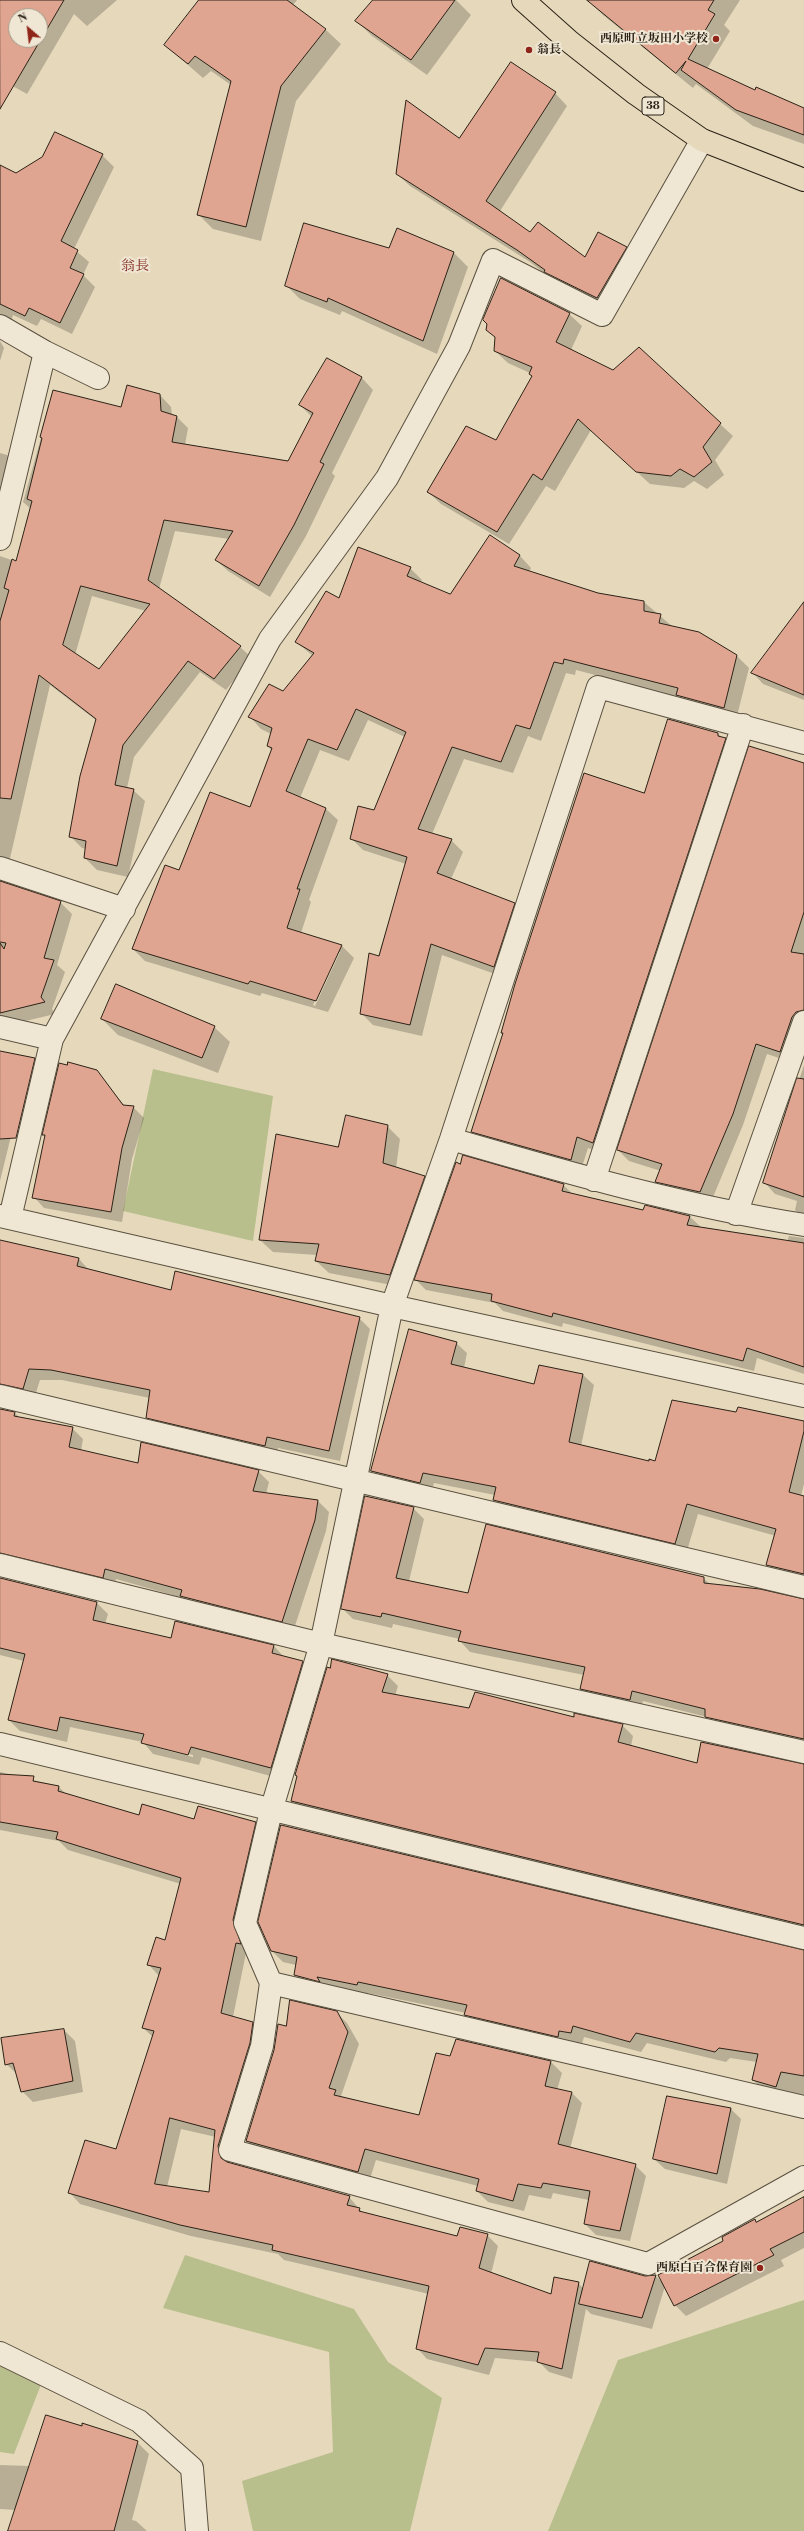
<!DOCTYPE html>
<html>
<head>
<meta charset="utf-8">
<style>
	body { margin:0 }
	#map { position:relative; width:804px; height:2531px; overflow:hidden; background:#e6d9bb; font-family:"Libre Bodoni",serif }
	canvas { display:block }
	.north { position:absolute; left:8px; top:8px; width:40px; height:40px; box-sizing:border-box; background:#efe6d3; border:1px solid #a19888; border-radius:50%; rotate:332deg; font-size:11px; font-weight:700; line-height:16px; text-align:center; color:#2b2217 }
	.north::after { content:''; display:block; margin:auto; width:14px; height:18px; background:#8f2418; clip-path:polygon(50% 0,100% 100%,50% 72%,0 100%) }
</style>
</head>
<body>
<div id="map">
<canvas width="804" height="2531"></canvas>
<div class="north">N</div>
</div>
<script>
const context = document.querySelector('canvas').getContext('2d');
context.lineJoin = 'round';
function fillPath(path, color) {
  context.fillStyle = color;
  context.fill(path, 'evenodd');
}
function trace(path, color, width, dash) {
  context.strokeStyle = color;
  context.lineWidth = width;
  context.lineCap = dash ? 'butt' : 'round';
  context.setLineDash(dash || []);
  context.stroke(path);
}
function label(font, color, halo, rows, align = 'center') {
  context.font = font + ' "Libre Bodoni","Noto Serif JP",serif';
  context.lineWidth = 4;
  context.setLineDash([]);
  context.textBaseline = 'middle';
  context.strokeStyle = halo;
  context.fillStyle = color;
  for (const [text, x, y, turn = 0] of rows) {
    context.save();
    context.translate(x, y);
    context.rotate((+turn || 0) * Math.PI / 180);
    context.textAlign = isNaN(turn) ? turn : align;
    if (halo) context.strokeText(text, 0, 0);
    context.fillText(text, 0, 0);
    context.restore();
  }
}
fillPath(new Path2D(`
	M 153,1069 L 273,1096 L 253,1241 L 123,1211 Z
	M 185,2255 L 354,2309 L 388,2362 L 442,2398 L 410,2531 L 253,2531 L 242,2481 L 333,2452 L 329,2352 L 163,2308 Z
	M 804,2300 L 804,2531 L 548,2531 L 618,2360 Z
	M 0,2366 L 42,2382 L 14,2454 L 0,2452 Z`), '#b9be8d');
fillPath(new Path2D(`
	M 0,0 L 117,0 L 87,26 L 74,14 L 27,94 L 0,79 ZM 16,16 L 40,16 L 40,40 L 16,40 Z
	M 200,0 L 297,0 L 293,5 L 326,30 L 341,44 L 296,101 L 261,241 L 213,229 L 198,214 L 231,85 L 211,71 L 203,78 L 165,45 Z
	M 374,0 L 456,0 L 471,15 L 427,75 L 372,36 L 357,21 Z
	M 588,0 L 740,0 L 724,25 L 730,31 L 707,69 L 755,91 L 804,109 L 804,144 L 753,126 L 696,84 L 693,88 L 603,15 Z
	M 555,93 L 567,106 L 500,211 L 530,233 L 585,258 L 626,247 L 638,260 L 610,310 L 558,284 L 530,262 L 410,186 L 397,174 L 460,139 Z
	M 102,155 L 114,167 L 74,249 L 89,262 L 83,275 L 95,287 L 72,334 L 41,319 L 37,326 L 13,315 L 10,325 L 0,333 L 0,166 L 16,174 Z
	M 397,230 L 454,253 L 468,267 L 437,354 L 342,311 L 340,315 L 300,299 L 286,285 L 390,249 Z
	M 569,314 L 582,326 L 571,350 L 720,424 L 733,436 L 715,460 L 724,475 L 707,489 L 694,481 L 684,488 L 650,484 L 591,430 L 555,491 L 546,486 L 509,544 L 441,504 L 428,492 L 497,441 L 533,376 L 530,373 L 508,363 L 495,351 L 496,338 L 487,329 Z
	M 0,341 L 4,348 L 0,361 Z
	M 328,359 L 362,378 L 373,390 L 332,473 L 335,476 L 306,536 L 270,597 L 228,571 L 216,560 L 229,539 L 175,531 L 159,589 L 240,647 L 252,658 L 226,690 L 200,672 L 134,757 L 127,788 L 133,790 L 145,801 L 128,877 L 97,870 L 85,858 L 86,849 L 82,848 L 70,836 L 97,721 L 50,685 L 8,867 L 0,878 L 0,556 L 17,562 L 31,509 L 23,502 L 54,391 L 122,409 L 160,395 L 171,407 L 172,415 L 177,417 L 188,428 L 185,445 L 289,462 L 312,417 L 300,405 ZM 92,596 L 146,611 L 99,671 L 75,655 Z
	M 0,453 L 7,455 L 19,466 L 0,506 Z
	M 490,537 L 520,556 L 531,568 L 529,572 L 598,594 L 644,602 L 673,627 L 737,656 L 749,668 L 736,720 L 689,707 L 679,697 L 576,670 L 575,675 L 566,673 L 541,741 L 528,736 L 513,773 L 464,759 L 432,834 L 451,840 L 463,852 L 451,879 L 514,903 L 526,915 L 506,978 L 442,955 L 422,1036 L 373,1025 L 361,1013 L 406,864 L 363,850 L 351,838 L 375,811 L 405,737 L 368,720 L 349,761 L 320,750 L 300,798 L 326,809 L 338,820 L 309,900 L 311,902 L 301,933 L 342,946 L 354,958 L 328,1012 L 262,993 L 260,996 L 145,961 L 133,949 L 180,871 L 251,808 L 272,751 L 268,746 L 271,734 L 261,729 L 250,717 L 283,692 L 313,656 L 296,642 L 340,599 L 410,568 L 422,580 L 420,583 L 450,595 ZM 338,952 L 340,952 L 315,1006 L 313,1005 Z
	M 804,613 L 804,700 L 763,684 L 753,673 Z
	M 718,734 L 736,750 L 604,1153 L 588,1148 L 581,1170 L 483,1142 L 472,1131 L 504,1035 L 502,1032 L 644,794 Z
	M 804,764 L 804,1027 L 791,1062 L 767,1054 L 743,1125 L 711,1202 L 667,1192 L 656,1182 L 661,1171 L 629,1161 L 618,1150 Z
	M 0,882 L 60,902 L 72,914 L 57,965 L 65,972 L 52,1009 L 55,1014 L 0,1027 Z
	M 102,1019 L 214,1027 L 230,1042 L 218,1073 L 118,1035 Z
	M 0,1052 L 28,1067 L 0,1181 Z
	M 804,1065 L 804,1219 L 795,1210 L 797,1201 L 775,1194 L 765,1183 L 777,1138 L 782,1126 L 784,1126 Z
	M 96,1071 L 125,1106 L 133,1107 L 144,1118 L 132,1159 L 122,1222 L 44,1208 L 34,1197 Z
	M 387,1126 L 400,1139 L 396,1168 L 424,1177 L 437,1189 L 402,1287 L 329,1273 L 316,1261 L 317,1255 L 273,1252 L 260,1240 Z
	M 563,1185 L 573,1194 L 644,1211 L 646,1206 L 690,1217 L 701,1227 L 787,1242 L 789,1236 L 804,1238 L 804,1374 L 757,1358 L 754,1371 L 563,1323 L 562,1327 L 503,1311 L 495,1303 L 426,1290 L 416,1280 Z
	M 0,1241 L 79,1259 L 89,1270 L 171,1291 L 359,1318 L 370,1329 L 340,1461 L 278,1448 L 276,1456 L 157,1428 L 147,1417 L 150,1398 L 62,1380 L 40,1380 L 34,1399 L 0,1386 Z
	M 456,1343 L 467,1353 L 464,1368 L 535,1386 L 540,1366 L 583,1375 L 594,1385 L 581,1446 L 649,1462 L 655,1462 L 737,1414 L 804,1422 L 804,1484 L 801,1496 L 804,1497 L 804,1582 L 778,1576 L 768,1565 L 776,1536 L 698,1514 L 686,1554 L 505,1511 L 494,1500 L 495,1495 L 434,1483 L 431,1493 L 383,1482 L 373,1471 Z
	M 0,1409 L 15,1413 L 20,1418 L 72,1428 L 83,1439 L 81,1451 L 139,1464 L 258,1471 L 269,1482 L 266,1494 L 318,1501 L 329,1512 L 326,1531 L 293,1632 L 192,1607 L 183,1598 L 116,1579 L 114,1588 L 0,1570 Z
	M 413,1508 L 424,1519 L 409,1581 L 469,1594 L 703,1578 L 710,1584 L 804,1601 L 804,1747 L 717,1728 L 707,1717 L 643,1701 L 640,1711 L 592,1700 L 581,1689 L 584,1675 L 470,1652 L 460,1641 L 460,1639 L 393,1624 L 392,1628 L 353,1619 L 342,1608 Z
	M 0,1579 L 97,1603 L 108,1614 L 105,1624 L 172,1639 L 175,1622 L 274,1646 L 285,1658 L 302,1662 L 313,1673 L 281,1779 L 202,1757 L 199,1765 L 153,1754 L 143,1742 L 70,1727 L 67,1742 L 20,1731 L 9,1720 L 24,1661 L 0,1655 ZM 154,1745 L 193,1755 L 193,1757 L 154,1747 Z
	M 387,1675 L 398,1686 L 395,1696 L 470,1710 L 574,1718 L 622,1725 L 633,1736 L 631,1746 L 697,1764 L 804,1764 L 804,1933 L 303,1812 L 292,1801 Z
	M 0,1772 L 58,1786 L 66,1794 L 140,1816 L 255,1823 L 266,1833 L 246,1953 L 233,2017 L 252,2022 L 263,2033 L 228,2158 L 230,2164 L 349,2197 L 362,2212 L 458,2237 L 487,2235 L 498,2246 L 491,2274 L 552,2295 L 578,2283 L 584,2289 L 655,2275 L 664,2284 L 755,2220 L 757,2223 L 804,2198 L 804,2248 L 781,2260 L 784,2266 L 686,2316 L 675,2305 L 665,2286 L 652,2329 L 591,2314 L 586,2309 L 572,2379 L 549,2372 L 539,2362 L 495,2358 L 489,2375 L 427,2359 L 417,2348 L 429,2294 L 284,2260 L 278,2254 L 191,2236 L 80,2204 L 70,2193 L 116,2150 L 153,2037 L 143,2028 L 159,1976 L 148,1964 L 166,1941 L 181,1884 L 68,1850 L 59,1841 L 0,1830 ZM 181,2129 L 216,2137 L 210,2193 L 167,2187 Z
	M 804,1950 L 804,2100 L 764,2091 L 753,2080 L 757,2062 L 730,2058 L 726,2062 L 647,2043 L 641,2052 L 584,2037 L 582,2044 L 570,2041 L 569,2047 L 476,2026 L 465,2015 L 466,2013 L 368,1993 L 368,1996 L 306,1986 L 295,1975 L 296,1965 L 283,1962 L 272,1951 Z
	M 336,2012 L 347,2023 L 359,2044 L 341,2096 L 420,2117 L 450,2057 L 456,2040 L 551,2062 L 562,2073 L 557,2090 L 572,2093 L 582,2103 L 570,2149 L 635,2165 L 646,2176 L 630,2241 L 596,2235 L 585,2224 L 589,2200 L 553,2193 L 551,2199 L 529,2195 L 524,2211 L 488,2202 L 477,2191 L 478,2186 L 376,2160 L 369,2182 L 258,2152 L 247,2141 L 287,2027 Z
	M 64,2030 L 75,2041 L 83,2092 L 33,2102 L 22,2091 L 18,2075 L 6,2064 Z
	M 731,2109 L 741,2119 L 727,2184 L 665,2169 L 654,2159 Z
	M 137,2442 L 149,2454 L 132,2520 L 136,2521 L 147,2531 L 11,2531 L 16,2510 L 0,2509 L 0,2465 L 30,2466 Z`), '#0003');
const building = new Path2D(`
	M 0,0 L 64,0 L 0,109 ZM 16,16 L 40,16 L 40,40 L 16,40 Z
	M 199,0 L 287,0 L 326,29 L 281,86 L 246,227 L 197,215 L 231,81 L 195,56 L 188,64 L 164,45 Z
	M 373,0 L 455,0 L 411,60 L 355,21 Z
	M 587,0 L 714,0 L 708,10 L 715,14 L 688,59 L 755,90 L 756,87 L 804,108 L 804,135 L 736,110 L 681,70 L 686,61 L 676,73 Z
	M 511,62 L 556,92 L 486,201 L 530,232 L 538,222 L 585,257 L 598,232 L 627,247 L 597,298 L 544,272 L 545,270 L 517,250 L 396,174 L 406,100 L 459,138 Z
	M 55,132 L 103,154 L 61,241 L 78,250 L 70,268 L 84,274 L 60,323 L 29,308 L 25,316 L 0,304 L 0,165 L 16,173 L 42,157 Z
	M 304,223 L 389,248 L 397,228 L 454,252 L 423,341 L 328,298 L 327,302 L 285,286 Z
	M 501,278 L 570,313 L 556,342 L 613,370 L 639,347 L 721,423 L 703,447 L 712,462 L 694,477 L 680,469 L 671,476 L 636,472 L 578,419 L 542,480 L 533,474 L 497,532 L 427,492 L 466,426 L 496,440 L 532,376 L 529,374 L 532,367 L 494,351 L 495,337 L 486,330 L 487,324 L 483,320 Z
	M 327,358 L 362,377 L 320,462 L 324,464 L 294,525 L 259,586 L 215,560 L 233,531 L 164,520 L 148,580 L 241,646 L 214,679 L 188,661 L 123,745 L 115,785 L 134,789 L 117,866 L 84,858 L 86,841 L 69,837 L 80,776 L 96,719 L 39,675 L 11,799 L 0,798 L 0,621 L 9,590 L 4,588 L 12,559 L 16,561 L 32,501 L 27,499 L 42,438 L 40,437 L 53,390 L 121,407 L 127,385 L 160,394 L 161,411 L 177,416 L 172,442 L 288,461 L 313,413 L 299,405 ZM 81,586 L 150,604 L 99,669 L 63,645 Z
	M 490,535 L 520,555 L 514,566 L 598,593 L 644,601 L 644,611 L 661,614 L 659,623 L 699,632 L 737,655 L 724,708 L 676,695 L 678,688 L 564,659 L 563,664 L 554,662 L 530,729 L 516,725 L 501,762 L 452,747 L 418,829 L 452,839 L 437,873 L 515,903 L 494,967 L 431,944 L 410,1025 L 360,1014 L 369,953 L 379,956 L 407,857 L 350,839 L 358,806 L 374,810 L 406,732 L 356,709 L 337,750 L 308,739 L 286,791 L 326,808 L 297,889 L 300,889 L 287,928 L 342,945 L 316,1001 L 250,981 L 248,984 L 132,949 L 165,865 L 179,870 L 210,792 L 250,807 L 272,748 L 267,746 L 272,728 L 248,717 L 269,684 L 283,691 L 314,653 L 295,642 L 326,591 L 339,598 L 358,547 L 411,567 L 407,576 L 450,594 Z
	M 804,602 L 804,695 L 751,673 Z
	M 668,719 L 718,733 L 718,736 L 726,738 L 593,1143 L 577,1137 L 571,1160 L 471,1132 L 503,1033 L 501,1033 L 515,984 L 584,773 L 644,793 Z
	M 749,746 L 804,763 L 804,912 L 791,952 L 804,954 L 804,1010 L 796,1012 L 792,1017 L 780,1052 L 756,1044 L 733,1114 L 700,1192 L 655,1182 L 662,1164 L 617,1150 Z
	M 0,881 L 61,901 L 44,958 L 54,960 L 41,997 L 45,1002 L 0,1013 L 0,943 L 4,949 L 6,943 L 0,942 Z
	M 116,984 L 215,1026 L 202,1058 L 101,1019 Z
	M 0,1051 L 35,1058 L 16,1138 L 0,1139 Z
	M 68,1062 L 97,1070 L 123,1105 L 134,1106 L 122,1148 L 111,1212 L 32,1198 L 45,1135 L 42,1135 L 59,1063 L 67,1065 Z
	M 797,1078 L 804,1079 L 804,1197 L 763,1183 Z
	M 346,1115 L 388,1125 L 383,1163 L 425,1176 L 390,1275 L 315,1261 L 319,1244 L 259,1240 L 276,1134 L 338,1147 Z
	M 463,1155 L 564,1184 L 562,1191 L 643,1210 L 645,1205 L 690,1216 L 687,1225 L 804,1243 L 804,1367 L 747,1348 L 743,1361 L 553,1313 L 552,1317 L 491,1301 L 492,1294 L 414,1280 L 456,1162 L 460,1164 Z
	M 0,1240 L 79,1258 L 77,1266 L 171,1290 L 175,1271 L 360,1317 L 329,1451 L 267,1437 L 265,1446 L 146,1418 L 150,1390 L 51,1370 L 29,1369 L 23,1389 L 0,1384 Z
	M 409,1329 L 457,1342 L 451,1364 L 534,1384 L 539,1365 L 583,1374 L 569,1442 L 649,1461 L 649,1459 L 655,1461 L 672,1400 L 736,1412 L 738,1407 L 804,1421 L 804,1431 L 789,1492 L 804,1496 L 804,1574 L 766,1565 L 776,1529 L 687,1504 L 675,1544 L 493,1500 L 496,1487 L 423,1473 L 420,1483 L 371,1471 Z
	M 0,1409 L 15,1412 L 14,1416 L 73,1427 L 69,1447 L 138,1463 L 141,1442 L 259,1470 L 253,1491 L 318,1500 L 315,1520 L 282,1622 L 180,1596 L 182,1590 L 105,1569 L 103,1578 L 0,1553 Z
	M 365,1496 L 414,1507 L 396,1578 L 468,1593 L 486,1524 L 704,1577 L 704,1583 L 760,1589 L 804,1599 L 804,1739 L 705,1717 L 705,1709 L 632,1691 L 630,1700 L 580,1689 L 585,1667 L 458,1641 L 461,1631 L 382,1613 L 381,1617 L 341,1609 Z
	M 0,1578 L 97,1602 L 93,1620 L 171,1638 L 175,1621 L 274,1645 L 272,1653 L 303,1661 L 271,1768 L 191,1747 L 188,1755 L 141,1743 L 144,1734 L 60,1717 L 57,1731 L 8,1720 L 25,1654 L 0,1648 Z
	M 332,1659 L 388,1674 L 382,1692 L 469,1708 L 475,1692 L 574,1717 L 574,1713 L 623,1724 L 618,1742 L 697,1763 L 701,1742 L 804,1764 L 804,1925 L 291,1801 L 297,1776 L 295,1775 L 327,1667 L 330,1668 Z
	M 0,1774 L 34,1776 L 33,1781 L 59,1786 L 58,1791 L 139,1815 L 142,1804 L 194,1819 L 198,1806 L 256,1822 L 233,1920 L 241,1944 L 236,1943 L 221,2013 L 253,2022 L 250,2043 L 218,2146 L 221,2158 L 227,2162 L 350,2196 L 347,2205 L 360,2208 L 359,2211 L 457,2236 L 460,2227 L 488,2234 L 479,2268 L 551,2294 L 554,2277 L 579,2282 L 562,2369 L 537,2362 L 539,2352 L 485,2348 L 478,2365 L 416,2349 L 429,2286 L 272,2250 L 273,2245 L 180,2225 L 68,2193 L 85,2140 L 116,2149 L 154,2031 L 142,2028 L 161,1968 L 147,1965 L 156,1937 L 165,1940 L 181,1878 L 56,1839 L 58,1832 L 0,1822 ZM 170,2118 L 215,2130 L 209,2192 L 155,2184 Z
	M 281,1825 L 804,1950 L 804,2076 L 781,2072 L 776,2087 L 752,2080 L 758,2054 L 719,2048 L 715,2052 L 636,2033 L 630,2042 L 573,2026 L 571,2033 L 559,2031 L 558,2037 L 464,2015 L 467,2005 L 358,1982 L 357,1985 L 317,1977 L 320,1982 L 294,1975 L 297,1957 L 271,1951 L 258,1922 Z
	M 290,2000 L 337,2011 L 348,2032 L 329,2088 L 336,2090 L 334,2095 L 419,2115 L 436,2053 L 450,2056 L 456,2039 L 551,2061 L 545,2086 L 572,2092 L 558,2144 L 636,2164 L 620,2231 L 584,2224 L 590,2191 L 543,2183 L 541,2188 L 518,2184 L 513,2201 L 476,2191 L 479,2179 L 365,2149 L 358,2172 L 246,2141 L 274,2050 L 278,2024 L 286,2026 Z
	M 64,2029 L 73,2081 L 21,2092 L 13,2063 L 5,2065 L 1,2038 Z
	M 667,2096 L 731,2108 L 717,2174 L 653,2159 Z
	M 804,2197 L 804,2232 L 770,2249 L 774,2255 L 674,2306 L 658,2275 L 723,2241 L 722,2237 L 755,2219 L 756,2222 Z
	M 590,2261 L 645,2276 L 656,2275 L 642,2318 L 579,2304 Z
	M 46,2415 L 82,2426 L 82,2423 L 138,2441 L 114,2531 L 8,2531 Z`);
fillPath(building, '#e0a590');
trace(building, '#2b2217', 1);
const minor = new Path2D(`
	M 0,326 L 45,352 L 98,378
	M 0,539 L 45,352
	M 804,743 L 598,687 L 451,1139 L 392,1306 L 321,1644 L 271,1811 L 245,1923 L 271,1983 L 262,2046 L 230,2150 L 648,2264 L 804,2177
	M 0,868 L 124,909
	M 0,1027 L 52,1039
	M 451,1139 C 568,1173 684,1206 804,1225
	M 594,1180 L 743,725
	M 736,1214 L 804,1022
	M 0,1216 L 392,1306 L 804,1396
	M 10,1218 L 52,1039 L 270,639 L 387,478 L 459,346 L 493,260 L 602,315 L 702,140
	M 0,1396 L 804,1587
	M 0,1565 L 321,1644 L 804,1752
	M 0,1744 L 804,1938
	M 271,1983 L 804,2107
	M 0,2353 L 139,2421 L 192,2468 L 197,2531`);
const primary = new Path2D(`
	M 523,0 L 570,42 L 636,94 L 702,140 L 804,180`);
trace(minor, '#5a5040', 24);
trace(primary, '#2b2217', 24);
trace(minor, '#efe6d3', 22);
trace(primary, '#e6d9bb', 22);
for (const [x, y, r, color] of [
	[716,39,4,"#8f2418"],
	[529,50,4,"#8f2418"],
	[760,2268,4,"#8f2418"]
]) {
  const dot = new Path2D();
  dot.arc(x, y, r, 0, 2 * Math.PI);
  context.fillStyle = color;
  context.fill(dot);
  trace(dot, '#efe6d3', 1.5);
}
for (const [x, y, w] of [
	[653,106,22]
]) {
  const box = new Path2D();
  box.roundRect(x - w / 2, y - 9, w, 18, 3);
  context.fillStyle = '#efe6d3';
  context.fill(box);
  trace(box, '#2b2217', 1);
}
label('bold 11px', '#2b2217', null, [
	["38",653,106]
]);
label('bold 12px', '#2b2217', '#efe6d3', [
	["西原町立坂田小学校",708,39],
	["翁長",537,50,"left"],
	["西原白百合保育園",752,2268]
], 'right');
label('14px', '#7a1f14', '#efe6d3', [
	["翁長",135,267]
]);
</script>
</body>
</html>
